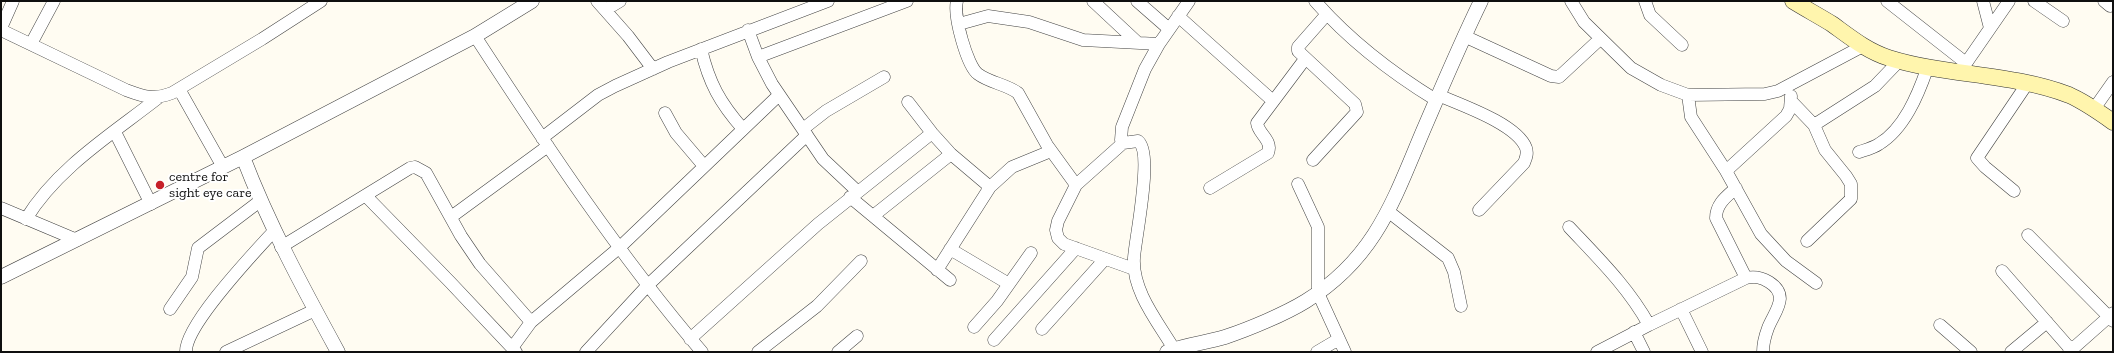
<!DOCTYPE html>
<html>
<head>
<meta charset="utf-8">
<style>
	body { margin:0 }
	#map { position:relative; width:2114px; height:353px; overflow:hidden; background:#fffcf2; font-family:"Zilla Slab",serif }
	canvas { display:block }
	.frame { position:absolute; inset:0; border:2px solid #0f0f0f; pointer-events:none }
</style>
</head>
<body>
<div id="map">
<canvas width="2114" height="353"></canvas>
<div class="frame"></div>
</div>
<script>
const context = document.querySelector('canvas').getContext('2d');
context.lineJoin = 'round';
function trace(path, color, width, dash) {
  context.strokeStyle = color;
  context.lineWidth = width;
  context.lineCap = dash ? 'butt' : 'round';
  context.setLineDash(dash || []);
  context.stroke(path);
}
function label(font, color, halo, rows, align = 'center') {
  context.font = font + ' "Zilla Slab",serif';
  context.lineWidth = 4;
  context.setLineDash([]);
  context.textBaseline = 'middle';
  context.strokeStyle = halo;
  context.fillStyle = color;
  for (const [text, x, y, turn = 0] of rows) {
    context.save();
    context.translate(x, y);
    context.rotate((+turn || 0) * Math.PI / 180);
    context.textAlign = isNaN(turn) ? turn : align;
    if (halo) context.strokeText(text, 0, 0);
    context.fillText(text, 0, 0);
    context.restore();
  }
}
const minor = new Path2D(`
	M 597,1 L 628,36 L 653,69
	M 957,1 C 953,15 967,66 978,74 C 990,83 1006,84 1018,93 L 1047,145 L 1076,185
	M 1093,1 L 1138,43
	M 1137,1 L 1169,29
	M 1315,1 C 1350,41 1392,73 1436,100
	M 1571,1 L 1584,22 L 1631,68 L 1661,85 L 1688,95 L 1765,94 L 1778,91 L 1863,46
	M 1645,1 L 1650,15 L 1682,45
	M 1887,1 L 1966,63
	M 1983,1 L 1990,28
	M 2034,1 L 2063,21
	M 2104,1 L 2110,6
	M 605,10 L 620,1
	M 1178,16 L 1273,101
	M 959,24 L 988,16 L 1029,22 L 1083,40 L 1159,44
	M 1,28 L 13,1
	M 1,30 L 126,90 C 145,97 153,100 172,93 L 262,39 L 321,1
	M 748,30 L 758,57 L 772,84 L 823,159 L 857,191
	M 475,36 C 546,145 618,254 702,352
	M 1464,36 L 1551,76 L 1559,77 L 1600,39
	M 31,44 L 54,1
	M 701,49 C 709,83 720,103 743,129
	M 758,57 L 907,1
	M 1962,69 L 2009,1
	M 179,89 L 223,167
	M 1438,95 C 1461,105 1517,124 1526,148 C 1528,154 1526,158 1524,163 L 1479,210
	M 1688,95 L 1691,117 L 1726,171 L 1761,234 L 1786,261 L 1816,283
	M 908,102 L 932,133 L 951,154 L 990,187
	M 1792,102 L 1814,125 L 1825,150 L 1846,176 L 1851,184 L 1851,199 L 1807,241
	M 2094,109 L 2113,82
	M 665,113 L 676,133 L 704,166
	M 1814,125 L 1875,86 L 1899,61
	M 803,129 L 826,111 L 884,77
	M 115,132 L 151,204
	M 542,138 L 598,95 L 615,86 L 668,62 L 828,1
	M 1123,143 L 1076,185 L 1058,221 L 1056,230 L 1058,238 L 1064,244 L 1134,269
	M 1859,152 C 1865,150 1873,148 1879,144 C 1904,129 1918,95 1927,69
	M 1313,160 L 1357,112 L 1355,104 L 1298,51 L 1298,47 L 1327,14
	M 1726,171 L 1786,116 L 1790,109 L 1791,96
	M 1298,184 L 1318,227 L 1318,293 L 1345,352
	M 1210,188 L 1268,153 C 1273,140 1258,134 1257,123 L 1305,59
	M 1736,188 C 1726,197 1716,204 1716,218 L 1746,278
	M 2014,191 L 1985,167 L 1977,158 L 2027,84
	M 366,196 L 450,282 L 516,352
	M 850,197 L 950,280
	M 1,208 L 77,240
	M 1389,212 L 1448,258 L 1454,272 L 1461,306
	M 873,216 L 951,154
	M 451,217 L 548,146
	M 26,219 C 57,168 112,134 158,98
	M 1569,227 C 1598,258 1628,287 1649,325
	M 2028,235 L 2113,321
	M 281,247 L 410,168 L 415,167 L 426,173 L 461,236 L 480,264 L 531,322
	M 950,249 L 1009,284
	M 937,270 L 990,187 L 1012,167 L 1051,151
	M 2002,271 L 2073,352
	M 170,309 L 192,277 L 198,248 L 260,201
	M 1681,309 L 1702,352
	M 1940,325 L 1971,352
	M 974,327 L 997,301 L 1031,253
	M 1042,329 L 1105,259
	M 1634,332 L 1644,352
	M 690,339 L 818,224 L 932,133
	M 994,340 L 1076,248
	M 512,348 L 531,322 L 620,247 L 779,95
	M 1174,349 C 1158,322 1132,291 1134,258 C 1135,239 1154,152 1138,141 L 1123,143 L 1121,140 L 1122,127 L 1145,69 L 1159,44 L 1189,1
	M 186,352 C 185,325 254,253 273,232
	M 226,352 L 315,310
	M 586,352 L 648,285 L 807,135
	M 758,352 L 817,306 L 861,261
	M 838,352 L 857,336
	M 1317,352 L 1339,339
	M 1597,352 L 1649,325 L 1746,278 C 1755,276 1761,277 1769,282 C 1791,296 1774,312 1768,328 C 1765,336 1763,344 1763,352
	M 2011,352 L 2047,322
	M 2069,352 L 2113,313`);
const tertiary = new Path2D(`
	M 243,157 C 269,225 303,288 338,352
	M 1,277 L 243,157 L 475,36 L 532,1
	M 1167,352 C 1186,344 1206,343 1225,337 C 1249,329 1285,314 1306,301 C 1375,258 1393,202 1423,131 C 1442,87 1460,44 1481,1`);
const secondary = new Path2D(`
	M 1793,1 C 1806,9 1819,16 1832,24 C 1850,37 1867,51 1889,58 C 1947,76 2011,73 2069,95 C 2085,102 2099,112 2113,122`);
trace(minor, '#424242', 13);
trace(tertiary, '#424242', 15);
trace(secondary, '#313131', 17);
trace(minor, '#fff', 12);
trace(tertiary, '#fff', 14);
trace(secondary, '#fff5ad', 16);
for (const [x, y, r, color] of [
	[160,185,5,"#c62029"]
]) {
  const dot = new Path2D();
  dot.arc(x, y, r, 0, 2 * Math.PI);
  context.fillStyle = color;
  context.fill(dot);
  trace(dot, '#fff', 1.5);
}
label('14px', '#0f0f0f', '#fff', [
	["centre for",169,177],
	["sight eye care",169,193]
], 'left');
</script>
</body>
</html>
